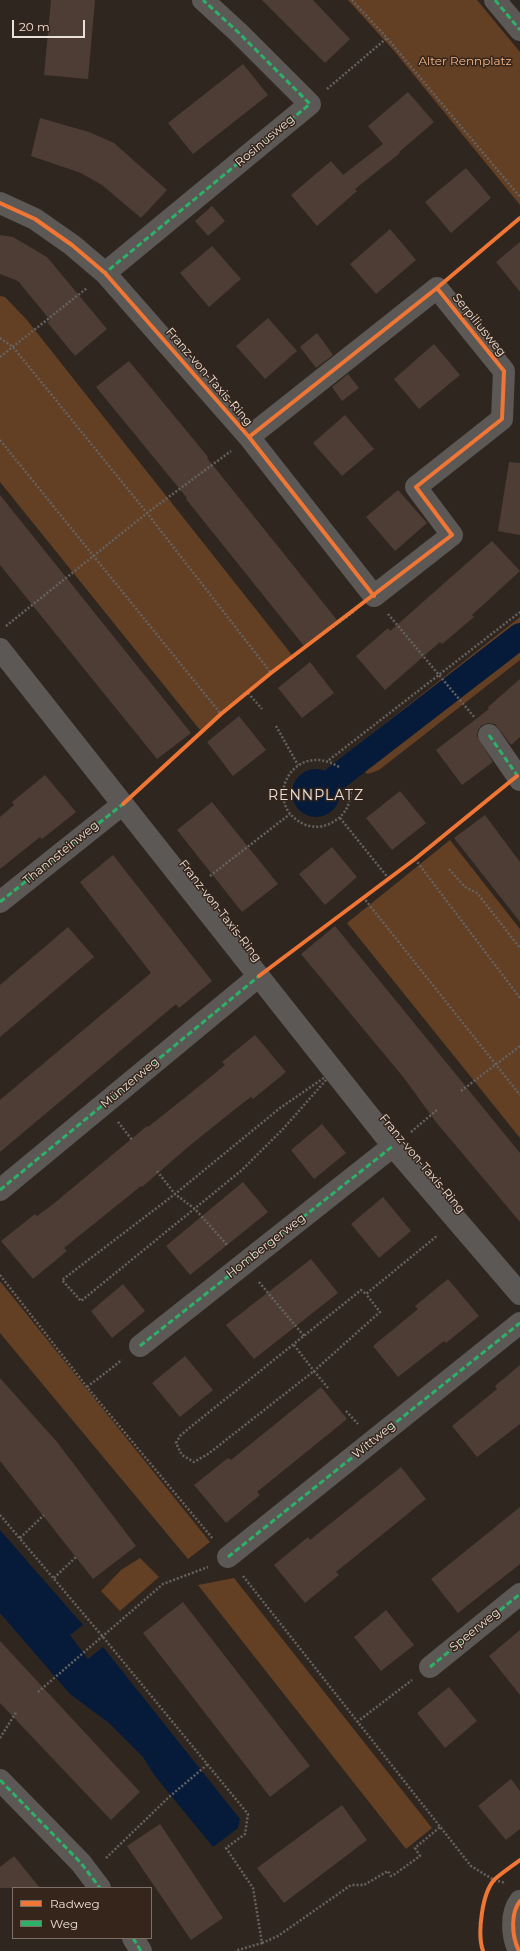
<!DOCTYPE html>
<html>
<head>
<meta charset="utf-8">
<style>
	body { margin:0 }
	#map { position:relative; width:520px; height:1951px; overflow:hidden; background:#302620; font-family:Montserrat,sans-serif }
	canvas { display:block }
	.legend { position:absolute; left:12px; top:1887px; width:140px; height:52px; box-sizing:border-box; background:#36251a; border:1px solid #7e7066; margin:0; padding:5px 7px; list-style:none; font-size:12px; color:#ebe0d8 }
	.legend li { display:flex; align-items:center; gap:8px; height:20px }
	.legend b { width:20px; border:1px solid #7e7066 }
	.scale { position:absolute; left:12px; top:20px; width:73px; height:18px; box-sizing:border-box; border:2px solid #ebe0d8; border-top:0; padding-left:5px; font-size:12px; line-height:14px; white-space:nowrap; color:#ebe0d8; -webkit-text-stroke:3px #36251a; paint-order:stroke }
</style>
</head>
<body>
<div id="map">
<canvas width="520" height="1951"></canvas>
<ul class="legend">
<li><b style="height:5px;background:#f07635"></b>Radweg</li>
<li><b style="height:5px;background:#2db169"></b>Weg</li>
</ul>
<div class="scale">20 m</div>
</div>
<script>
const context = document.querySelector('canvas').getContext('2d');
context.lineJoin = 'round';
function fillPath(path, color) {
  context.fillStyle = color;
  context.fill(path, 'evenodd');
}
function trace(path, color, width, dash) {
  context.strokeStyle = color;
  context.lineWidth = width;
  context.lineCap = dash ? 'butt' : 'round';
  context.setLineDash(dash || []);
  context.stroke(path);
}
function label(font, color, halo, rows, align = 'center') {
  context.font = font + ' Montserrat,sans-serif';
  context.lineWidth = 3;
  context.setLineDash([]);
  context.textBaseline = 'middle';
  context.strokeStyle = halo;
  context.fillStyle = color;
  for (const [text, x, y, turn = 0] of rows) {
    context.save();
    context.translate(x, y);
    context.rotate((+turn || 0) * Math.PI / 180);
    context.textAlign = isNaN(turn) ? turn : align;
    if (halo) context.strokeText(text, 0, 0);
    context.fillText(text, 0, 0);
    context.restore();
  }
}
fillPath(new Path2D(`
	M 348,0 L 477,0 L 520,52 L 520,205 L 395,52 Z
	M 0,296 L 5,297 L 27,320 L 292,655 L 200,730 L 0,482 Z
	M 520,617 L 520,660 L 379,770 L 368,774 C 361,770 353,760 352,753 L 358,745 Z
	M 450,840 L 520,929 L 520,1138 L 347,923 Z
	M 0,1281 L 210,1542 L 188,1559 L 0,1333 Z
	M 140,1558 L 159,1577 L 120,1611 L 101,1591 L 121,1570 Z
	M 234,1578 L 432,1828 L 406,1849 L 198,1585 Z`), '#633f24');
fillPath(new Path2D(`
	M292 793a24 24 0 1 1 48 0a24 24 0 1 1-48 0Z
	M 0,1530 L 83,1625 L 70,1635 L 88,1659 L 103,1647 L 240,1819 L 238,1828 L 213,1847 L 155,1776 L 143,1757 L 109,1723 L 70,1694 L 0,1613 Z`), '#061b39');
trace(new Path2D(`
	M 336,778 L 520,636`), '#061b39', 26);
fillPath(new Path2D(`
	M 51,0 L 95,0 L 88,79 L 44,75 Z
	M 262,0 L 313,0 L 350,39 L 325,63 Z
	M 243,64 L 268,95 L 193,154 L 168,123 Z
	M 408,92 L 434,122 L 399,152 L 400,153 L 355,189 L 357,191 L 317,226 L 291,195 L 331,161 L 343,175 L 383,144 L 368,126 Z
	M 40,118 L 89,132 L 114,143 L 167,190 L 141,218 L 102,185 L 81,173 L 31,156 Z
	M 466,168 L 491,198 L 451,233 L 425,202 Z
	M 212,206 L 225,221 L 208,236 L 195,221 Z
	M 390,229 L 416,260 L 376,294 L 350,264 Z
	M 0,235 L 13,237 L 47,257 L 107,329 L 75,356 L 47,322 L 50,320 L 18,281 L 0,274 Z
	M 520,242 L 520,292 L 496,262 Z
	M 212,246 L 241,279 L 209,307 L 180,273 Z
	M 268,318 L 297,351 L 265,379 L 236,346 Z
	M 317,333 L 333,355 L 316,368 L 300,347 Z
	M 434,344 L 460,375 L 419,409 L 394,379 Z
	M 129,361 L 208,457 L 207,458 L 337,620 L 304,646 L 186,499 L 187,498 L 96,387 Z
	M 348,374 L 359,388 L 342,401 L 332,387 Z
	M 345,415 L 374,449 L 342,476 L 313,443 Z
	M 509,462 L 520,463 L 520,535 L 498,531 Z
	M 398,490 L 427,523 L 395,551 L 366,517 Z
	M 0,495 L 191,733 L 157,759 L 0,565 Z
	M 492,541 L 520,571 L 472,615 L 474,617 L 442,644 L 440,642 L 385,690 L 356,656 L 388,628 L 390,631 Z
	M 310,662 L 334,693 L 302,718 L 278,688 Z
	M 520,679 L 520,737 L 511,745 L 495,724 L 488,723 L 482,725 L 478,730 L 477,736 L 493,762 L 462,785 L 436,750 L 489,709 L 488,707 Z
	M 239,716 L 266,750 L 233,776 L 207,742 Z
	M 45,775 L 76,812 L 42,839 L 40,837 L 0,869 L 0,817 L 14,805 L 12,802 Z
	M 400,791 L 426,823 L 392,850 L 366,818 Z
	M 212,802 L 278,884 L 242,912 L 177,830 Z
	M 485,815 L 520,862 L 520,922 L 454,838 Z
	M 332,847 L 357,877 L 325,905 L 299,874 Z
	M 113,855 L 212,981 L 179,1008 L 176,1004 L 0,1152 L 0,1100 L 151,973 L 80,882 Z
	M 335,926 L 520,1153 L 520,1222 L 436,1122 L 404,1078 L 301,954 Z
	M 68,927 L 94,957 L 0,1037 L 0,985 Z
	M 255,1035 L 286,1072 L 253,1099 L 251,1097 L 234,1110 L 188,1147 L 142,1187 L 141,1186 L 64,1248 L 67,1251 L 33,1279 L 1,1241 L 35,1214 L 37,1216 L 52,1205 L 147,1126 L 148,1127 L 192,1092 L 225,1065 L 222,1062 Z
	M 322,1124 L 346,1153 L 314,1179 L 291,1150 Z
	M 243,1182 L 268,1212 L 190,1275 L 166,1246 Z
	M 383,1197 L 411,1231 L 379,1258 L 351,1224 Z
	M 311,1259 L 338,1293 L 254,1359 L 226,1325 Z
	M 448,1279 L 479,1316 L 446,1343 L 444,1341 L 398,1377 L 373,1346 L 418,1309 L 415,1306 Z
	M 123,1284 L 145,1311 L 112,1338 L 91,1311 Z
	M 185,1356 L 213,1390 L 180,1417 L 152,1383 Z
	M 520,1365 L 520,1424 L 477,1457 L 452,1426 L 497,1389 L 495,1386 Z
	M 0,1378 L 57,1442 L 136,1546 L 93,1579 L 0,1461 Z
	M 321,1387 L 347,1419 L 257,1492 L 260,1495 L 226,1523 L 194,1485 L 228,1458 L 231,1460 Z
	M 401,1467 L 426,1499 L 336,1572 L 339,1575 L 305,1603 L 274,1565 L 308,1537 L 310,1540 Z
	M 520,1507 L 520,1564 L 458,1613 L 431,1579 Z
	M 183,1602 L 310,1766 L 270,1797 L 143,1633 Z
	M 386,1610 L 414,1645 L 381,1671 L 354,1637 Z
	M 520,1630 L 520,1695 L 489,1656 Z
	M 0,1641 L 140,1792 L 111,1820 L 0,1703 Z
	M 449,1687 L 477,1721 L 445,1748 L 417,1713 Z
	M 511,1779 L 520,1791 L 520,1829 L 506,1840 L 478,1806 Z
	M 342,1805 L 367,1840 L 284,1903 L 257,1868 Z
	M 160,1824 L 223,1918 L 191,1940 L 127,1846 Z
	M 14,1856 L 40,1888 L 0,1888 L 0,1867 Z`), '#4d3d35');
trace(new Path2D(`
	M 352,0 L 387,38 L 520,197
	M 327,89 L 387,38
	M 454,273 L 520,218
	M 0,338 L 13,347 L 147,513 L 271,673
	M 0,357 L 87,288
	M 0,440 L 221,714
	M 388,614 L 475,718
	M 6,626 L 147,513 L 231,451
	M 248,693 L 262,709
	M 276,726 L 298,765
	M 329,760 L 520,612
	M 339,767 C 292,738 259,806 306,825 C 315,828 325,827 333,822 C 347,814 351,802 351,786
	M 140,789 L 221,714 L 271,673 L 356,610
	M 340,818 L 389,879
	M 415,859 L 520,998
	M 449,869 L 465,887 L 477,893 L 520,948
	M 210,876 L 290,814
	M 363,897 L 520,1095
	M 277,962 L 415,859 L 499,790
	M 334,1071 L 283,1129 L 242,1170 L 81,1301 L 62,1280 L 175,1194 L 280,1108 Z
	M 461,1091 L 520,1046
	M 118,1122 L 133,1141
	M 411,1132 L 438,1109
	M 157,1171 L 175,1194 L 195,1209 L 228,1246
	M 0,1275 L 87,1387 L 213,1539
	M 259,1282 L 304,1336
	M 294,1345 L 314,1371 L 380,1312 L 366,1294
	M 87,1387 L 122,1360
	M 328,1388 L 314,1371 L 208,1454 L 194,1462 L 182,1455 L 176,1443 L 180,1436 L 188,1429 L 361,1290 L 366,1294 L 438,1235
	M 346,1411 L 358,1424
	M 0,1515 L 103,1637 L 248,1814 L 245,1834 L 226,1848 L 253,1888 L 262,1943 L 235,1951
	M 20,1538 L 44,1515
	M 243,1576 L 471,1866 L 494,1880 L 506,1883
	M 54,1578 L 76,1557
	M 38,1692 L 163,1584 L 208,1567
	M 357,1722 L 412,1680
	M 0,1738 L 17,1711
	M 106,1858 L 169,1797 L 208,1764
	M 262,1943 L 278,1936 L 351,1885 L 364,1885 L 388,1871 L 391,1876 L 395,1874 L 420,1856 L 415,1848 L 440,1827`), '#66625f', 2.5, [2, 2]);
trace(new Path2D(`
	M 495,0 L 520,30
	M 0,203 L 35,219 L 72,245 L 105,273 L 249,437 L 374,596 L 452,535 L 416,487 L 502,419 L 504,371 L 437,288 L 249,437
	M 105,273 L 310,104 L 239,33 L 203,0
	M 0,649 L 393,1146 L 520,1294
	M 489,735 L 520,780
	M 0,902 L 123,804
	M 0,1190 L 259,976
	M 140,1346 L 393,1146
	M 228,1557 L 520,1323
	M 430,1667 L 520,1594
	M 0,1780 L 81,1863 L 100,1888
	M 133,1938 L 141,1951`), '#5c5855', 22);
trace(new Path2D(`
	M 519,1951 C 512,1937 510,1914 520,1901`), '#5c5855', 22);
trace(new Path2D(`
	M 495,0 L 520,30
	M 107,276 L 105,273 L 310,104 L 239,33 L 203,0
	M 489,735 L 519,778
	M 0,902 L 123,804
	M 0,1190 L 259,976
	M 140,1346 L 393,1146
	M 228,1557 L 520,1323
	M 430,1667 L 520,1594
	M 0,1780 L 81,1863 L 100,1888
	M 133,1938 L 141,1951`), '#2db169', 3, [6, 3]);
trace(new Path2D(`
	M 0,203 L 35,219 L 72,245 L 105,273 L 249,437 L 374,596
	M 437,288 L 520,218
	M 123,804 L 221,714 L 271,673 L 452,535 L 416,487 L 502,419 L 504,371 L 437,288 L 249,437
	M 259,976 L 415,859 L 517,776
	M 483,1951 C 477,1934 482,1892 495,1879 C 503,1872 512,1866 520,1860
	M 519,1951 C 512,1937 510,1914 520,1901`), '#f07635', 4);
label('12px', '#f5b689', '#36251a', [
	["Alter Rennplatz",465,61]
]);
label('12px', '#ebe0d8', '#36251a', [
	["Rosinusweg",265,141,-40],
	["Serpiliusweg",479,325,51],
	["Franz-von-Taxis-Ring",209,377,49],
	["Thannsteinweg",61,853,-39],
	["Franz-von-Taxis-Ring",220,911,52],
	["Münzerweg",130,1083,-40],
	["Franz-von-Taxis-Ring",422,1164,50],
	["Hombergerweg",266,1246,-38],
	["Wittweg",374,1440,-39],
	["Speerweg",475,1630,-39]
]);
context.letterSpacing = '1px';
label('14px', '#ebe0d8', '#36251a', [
	["RENNPLATZ",316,796]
]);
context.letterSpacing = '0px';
</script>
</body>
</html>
